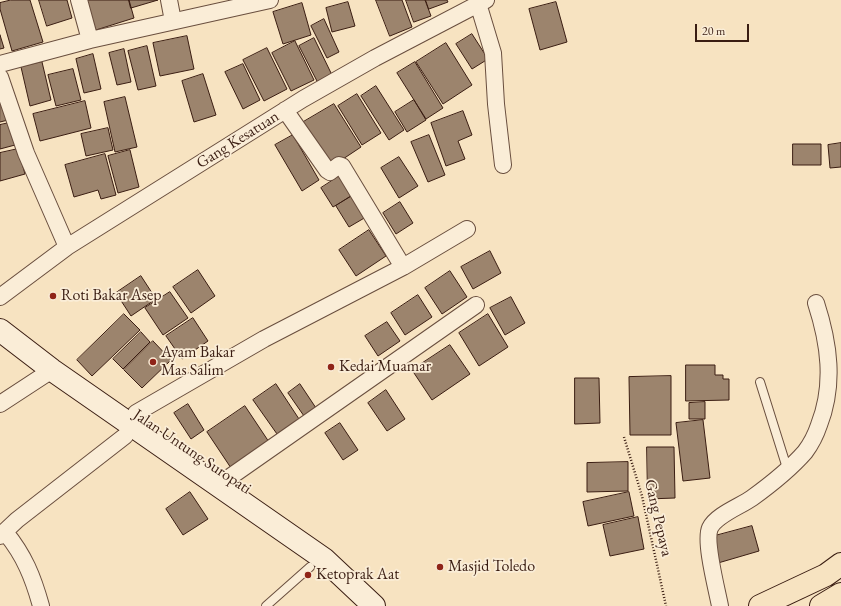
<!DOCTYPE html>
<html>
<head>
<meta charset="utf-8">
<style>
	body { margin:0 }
	#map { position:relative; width:841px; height:606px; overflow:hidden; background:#f7e3c1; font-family:"EB Garamond",serif }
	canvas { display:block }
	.scale { position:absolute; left:695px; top:24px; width:54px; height:18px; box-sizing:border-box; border:2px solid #3a1d12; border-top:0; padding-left:5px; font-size:12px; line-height:14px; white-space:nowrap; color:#3a1d12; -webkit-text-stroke:3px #faedd7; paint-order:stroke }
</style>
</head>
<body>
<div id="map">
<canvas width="841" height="606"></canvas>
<div class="scale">20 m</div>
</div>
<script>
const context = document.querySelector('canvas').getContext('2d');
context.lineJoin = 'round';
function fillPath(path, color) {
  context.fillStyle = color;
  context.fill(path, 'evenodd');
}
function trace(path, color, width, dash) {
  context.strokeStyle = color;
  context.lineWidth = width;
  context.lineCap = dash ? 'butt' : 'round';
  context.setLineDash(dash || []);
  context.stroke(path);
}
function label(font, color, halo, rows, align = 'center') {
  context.font = font + ' "EB Garamond",serif';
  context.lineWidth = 3.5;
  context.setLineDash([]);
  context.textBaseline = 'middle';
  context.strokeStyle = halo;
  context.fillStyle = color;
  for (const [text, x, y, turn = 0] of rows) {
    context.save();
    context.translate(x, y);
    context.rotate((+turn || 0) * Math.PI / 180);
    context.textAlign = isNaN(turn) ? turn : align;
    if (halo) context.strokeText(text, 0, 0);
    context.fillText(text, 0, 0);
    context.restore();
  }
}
const building = new Path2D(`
	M 11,0 L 30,0 L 43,42 L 12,51 L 0,9 L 0,3 Z
	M 39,0 L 67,0 L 72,18 L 47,26 Z
	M 87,0 L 129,0 L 134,18 L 96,30 Z
	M 129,0 L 158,0 L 131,8 Z
	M 376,0 L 402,0 L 412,27 L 390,36 Z
	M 406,0 L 425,0 L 431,16 L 414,22 Z
	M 426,0 L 447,0 L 448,2 L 429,9 Z
	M 348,2 L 355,26 L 332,32 L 326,8 Z
	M 556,2 L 567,42 L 540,50 L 529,9 Z
	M 302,3 L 311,35 L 283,44 L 273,12 Z
	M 324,19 L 339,52 L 327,58 L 311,26 Z
	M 472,34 L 488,59 L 472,69 L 456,44 Z
	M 0,35 L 4,48 L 0,49 Z
	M 187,36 L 194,69 L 160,76 L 153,43 Z
	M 314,38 L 332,75 L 318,83 L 299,46 Z
	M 295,41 L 314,80 L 291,91 L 272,53 Z
	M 446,43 L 472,85 L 443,104 L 416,62 Z
	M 147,46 L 156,86 L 138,90 L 128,51 Z
	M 267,48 L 287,89 L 264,101 L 243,60 Z
	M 124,49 L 131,82 L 117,85 L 109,53 Z
	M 93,54 L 101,89 L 84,93 L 76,59 Z
	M 42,62 L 51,100 L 30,106 L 21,67 Z
	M 415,62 L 443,108 L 426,119 L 397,73 Z
	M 243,64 L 260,100 L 243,109 L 225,72 Z
	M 73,69 L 81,100 L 56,106 L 48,75 Z
	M 203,74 L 216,115 L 194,122 L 182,81 Z
	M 376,86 L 404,130 L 389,140 L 361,96 Z
	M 0,87 L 8,120 L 0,122 Z
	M 357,94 L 381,133 L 362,145 L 338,106 Z
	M 125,97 L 137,147 L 115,152 L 104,102 Z
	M 414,100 L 426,120 L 407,132 L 395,112 Z
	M 85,101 L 91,128 L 40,141 L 33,114 Z
	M 334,104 L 361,147 L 328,169 L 300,124 Z
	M 463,111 L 472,135 L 458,141 L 465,159 L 446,166 L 431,123 Z
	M 9,123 L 15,145 L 0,149 L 0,125 Z
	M 108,128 L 113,150 L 86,156 L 81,134 Z
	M 293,135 L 319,180 L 302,191 L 275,145 Z
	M 429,135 L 445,175 L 428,182 L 411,142 Z
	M 841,143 L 841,167 L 830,168 L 828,145 Z
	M 793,144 L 821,144 L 821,165 L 793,165 Z
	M 18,149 L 25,174 L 0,181 L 0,153 Z
	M 130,150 L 139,187 L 118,193 L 108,156 Z
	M 105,154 L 116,195 L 101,199 L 98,190 L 74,197 L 65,165 Z
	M 399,157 L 418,186 L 399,198 L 381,168 Z
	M 341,175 L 353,195 L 333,207 L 321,188 Z
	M 353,195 L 366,217 L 349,227 L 336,206 Z
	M 400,202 L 413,223 L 396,234 L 383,213 Z
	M 369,230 L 386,256 L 356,276 L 339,250 Z
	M 490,251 L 501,273 L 473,289 L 461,267 Z
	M 198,270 L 215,296 L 191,313 L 173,287 Z
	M 450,271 L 467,297 L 442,314 L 425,288 Z
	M 141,276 L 156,299 L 131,316 L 116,293 Z
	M 170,292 L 188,318 L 163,335 L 145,308 Z
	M 418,295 L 432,317 L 405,335 L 391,313 Z
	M 511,297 L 525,323 L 505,335 L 490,308 Z
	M 124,314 L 140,330 L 92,376 L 77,360 Z
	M 488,314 L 508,347 L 479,366 L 459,333 Z
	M 193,318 L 208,341 L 182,359 L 166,336 Z
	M 387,322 L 400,341 L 378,356 L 365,336 Z
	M 141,332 L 150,342 L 123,369 L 113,359 Z
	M 153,341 L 171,360 L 142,388 L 124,370 Z
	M 450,345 L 470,374 L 432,400 L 412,370 Z
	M 686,365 L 715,365 L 715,375 L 723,375 L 723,379 L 729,379 L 729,400 L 686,401 Z
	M 671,376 L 671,435 L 630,435 L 629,377 Z
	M 575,378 L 599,378 L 600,423 L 575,424 Z
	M 276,384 L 299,419 L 277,434 L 253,400 Z
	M 300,384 L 316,408 L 304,416 L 288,393 Z
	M 386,390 L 405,419 L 387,431 L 368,403 Z
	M 705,402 L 705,419 L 689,419 L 689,403 Z
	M 188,404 L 204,430 L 191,439 L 174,413 Z
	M 245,406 L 269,442 L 231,468 L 207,432 Z
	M 703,420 L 710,478 L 683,481 L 676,423 Z
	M 340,423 L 358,450 L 343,460 L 325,433 Z
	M 647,447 L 674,447 L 675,498 L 648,499 Z
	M 628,462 L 628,491 L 587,492 L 587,463 Z
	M 190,492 L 208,519 L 183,535 L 166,509 Z
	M 629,492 L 634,516 L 588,526 L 583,502 Z
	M 638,517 L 644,549 L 610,556 L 603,525 Z
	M 752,526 L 759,551 L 718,563 L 711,537 Z`);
fillPath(building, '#9c846d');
trace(building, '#3a1d12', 1);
const service = new Path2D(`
	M 760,382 L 787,468
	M 266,606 L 310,567`);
const minor = new Path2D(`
	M 79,0 L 90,40
	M 169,0 L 173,21
	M 477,0 L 493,53 L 496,104 L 503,165
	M 0,64 L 90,40 L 270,0
	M 0,77 L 26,153 L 67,247
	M 285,110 L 327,170 L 330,172 L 339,165 L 342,166 L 403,267
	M 0,297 L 67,247 L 303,99 L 375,58 L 486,0
	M 0,404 L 52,370
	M 136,413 L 264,339 L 403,267 L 467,229
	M 230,477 L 476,305
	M 5,532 C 24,555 33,577 41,606
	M 0,536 L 17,520 L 125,436
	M 720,606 C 717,590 704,541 710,528 C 716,515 741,506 752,498 C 770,485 791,468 805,452 C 811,444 816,434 819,425 C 835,384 829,343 816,303`);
const secondary = new Path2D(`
	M 0,330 L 52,370 L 324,559 L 374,606`);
const trunk = new Path2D(`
	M 760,606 L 826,575 L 841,564
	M 821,606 L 841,594`);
trace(service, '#694e3e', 10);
trace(minor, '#694e3e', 18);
trace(secondary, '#3a1d12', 24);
trace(trunk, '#3a1d12', 24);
trace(new Path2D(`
	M 624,437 L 642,496 L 666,606`), '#3a1d12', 2.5, [1, 2]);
trace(service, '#faedd7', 8);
trace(minor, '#faedd7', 16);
trace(secondary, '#faedd7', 22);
trace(trunk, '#f7e3c1', 22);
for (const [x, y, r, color] of [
	[53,296,4,"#8f2418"],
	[153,362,4,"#8f2418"],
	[331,367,4,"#8f2418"],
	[440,567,4,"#8f2418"],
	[308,575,4,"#8f2418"]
]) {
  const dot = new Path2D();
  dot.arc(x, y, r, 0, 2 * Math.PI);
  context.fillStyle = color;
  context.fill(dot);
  trace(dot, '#faedd7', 1.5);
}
label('16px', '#3a1d12', '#faedd7', [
	["Gang Kesatuan",238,140,-32],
	["Jalan Untung Suropati",192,452,34],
	["Gang Pepaya",658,518,77]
]);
label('16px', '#3a1d12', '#faedd7', [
	["Roti Bakar Asep",61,296],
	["Ayam Bakar",161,353],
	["Mas Salim",161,371],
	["Kedai Muamar",339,367],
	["Masjid Toledo",448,567],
	["Ketoprak Aat",316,575]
], 'left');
</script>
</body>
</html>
